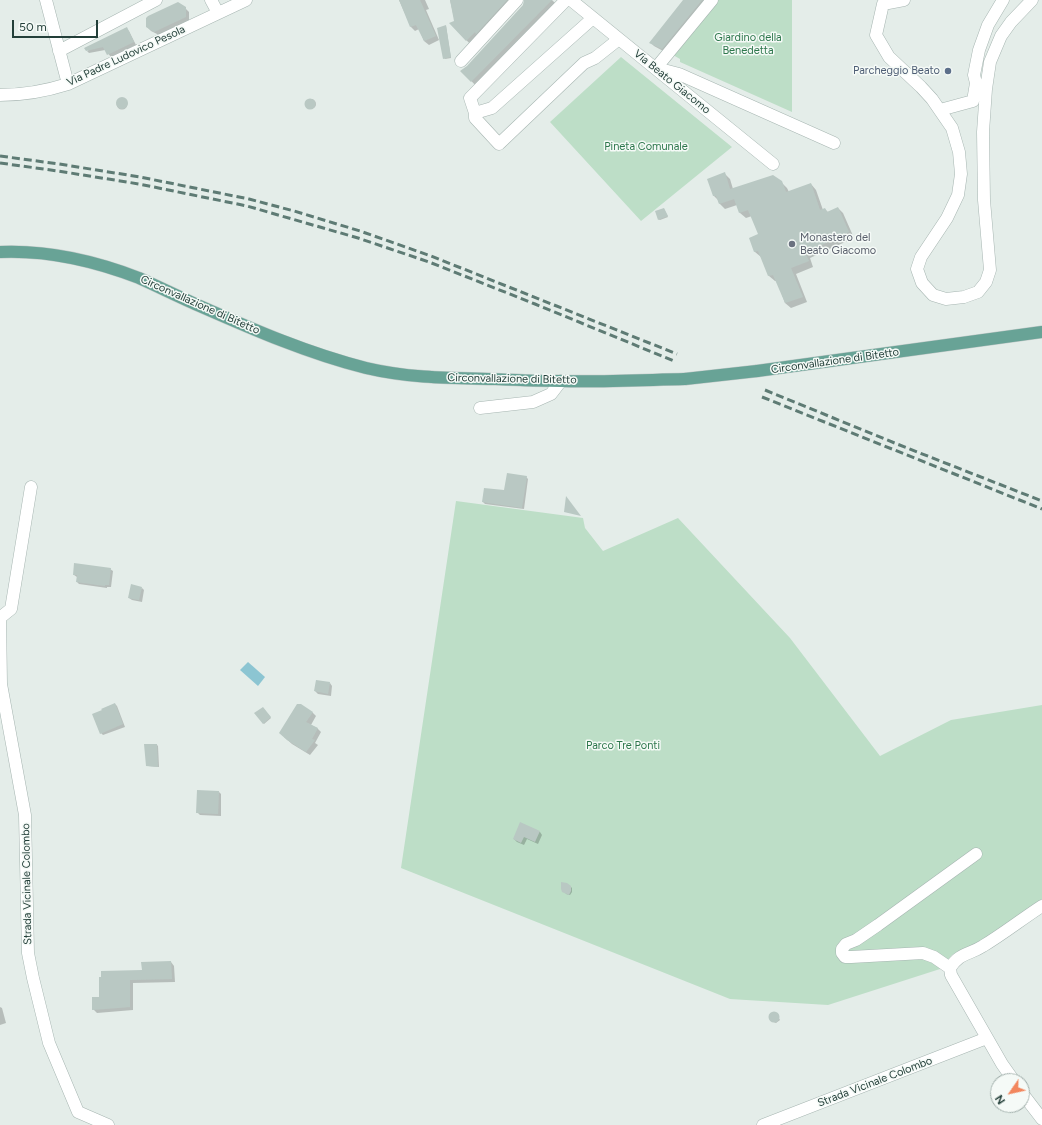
<!DOCTYPE html>
<html>
<head>
<meta charset="utf-8">
<style>
	body { margin:0 }
	#map { position:relative; width:1042px; height:1125px; overflow:hidden; background:#e4ede9; font-family:Figtree,sans-serif }
	canvas { display:block }
	.north { position:absolute; left:990px; top:1073px; width:40px; height:40px; box-sizing:border-box; background:#f5faf7; border:1px solid #a1afab; border-radius:50%; rotate:236deg; font-size:11px; font-weight:700; line-height:16px; text-align:center; color:#233f39 }
	.north::after { content:''; display:block; margin:auto; width:14px; height:18px; background:#f2865d; clip-path:polygon(50% 0,100% 100%,50% 72%,0 100%) }
	.scale { position:absolute; left:12px; top:20px; width:86px; height:18px; box-sizing:border-box; border:2px solid #233f39; border-top:0; padding-left:5px; font-size:12px; line-height:14px; white-space:nowrap; color:#233f39; -webkit-text-stroke:3px #f5faf7; paint-order:stroke }
</style>
</head>
<body>
<div id="map">
<canvas width="1042" height="1125"></canvas>
<div class="north">N</div>
<div class="scale">50 m</div>
</div>
<script>
const context = document.querySelector('canvas').getContext('2d');
context.lineJoin = 'round';
function fillPath(path, color) {
  context.fillStyle = color;
  context.fill(path, 'evenodd');
}
function trace(path, color, width, dash) {
  context.strokeStyle = color;
  context.lineWidth = width;
  context.lineCap = dash ? 'butt' : 'round';
  context.setLineDash(dash || []);
  context.stroke(path);
}
function label(font, color, halo, rows, align = 'center') {
  context.font = font + ' Figtree,sans-serif';
  context.lineWidth = 3;
  context.setLineDash([]);
  context.textBaseline = 'middle';
  context.strokeStyle = halo;
  context.fillStyle = color;
  for (const [text, x, y, turn = 0] of rows) {
    context.save();
    context.translate(x, y);
    context.rotate((+turn || 0) * Math.PI / 180);
    context.textAlign = isNaN(turn) ? turn : align;
    if (halo) context.strokeText(text, 0, 0);
    context.fillText(text, 0, 0);
    context.restore();
  }
}
fillPath(new Path2D(`
	M 715,0 L 792,0 L 792,112 L 680,62 L 680,59 L 673,55 Z
	M 621,57 L 732,147 L 641,221 L 550,122 Z
	M 456,501 L 583,518 L 585,528 L 603,551 L 678,518 L 790,638 L 880,756 L 951,720 L 1042,705 L 1042,899 L 984,942 L 952,955 L 940,969 L 828,1005 L 730,999 L 401,868 Z`), '#bddec7');
fillPath(new Path2D(`
	M 248,662 L 265,677 L 258,686 L 240,670 Z`), '#8cc5d2');
fillPath(new Path2D(`
	M 399,0 L 425,0 L 429,9 L 426,10 L 439,40 L 429,45 L 424,41 L 419,29 L 415,31 L 411,27 Z
	M 450,0 L 515,0 L 471,45 L 451,24 L 455,22 Z
	M 525,0 L 552,0 L 556,4 L 476,86 L 462,71 L 467,67 L 523,6 Z
	M 685,0 L 708,0 L 665,52 L 654,46 L 651,43 Z
	M 185,8 L 189,12 L 189,21 L 159,35 L 151,31 L 147,27 Z
	M 446,26 L 451,58 L 445,59 L 444,58 Z
	M 126,28 L 129,31 L 136,45 L 111,57 L 105,50 L 89,53 L 87,51 Z
	M116.5 104a5.5 5.5 0 1 1 11 0a5.5 5.5 0 1 1-11 0Z
	M306 104a5 5 0 1 1 10 0a5 5 0 1 1-10 0Z
	M 724,173 L 730,179 L 733,189 L 781,182 L 787,188 L 789,192 L 811,184 L 816,190 L 823,210 L 825,209 L 828,212 L 838,208 L 843,213 L 854,238 L 810,258 L 813,267 L 796,274 L 807,302 L 791,308 L 785,303 L 777,281 L 775,281 L 769,276 L 762,257 L 761,257 L 755,252 L 750,238 L 760,235 L 752,216 L 746,218 L 740,213 L 737,205 L 725,209 L 719,203 L 718,200 L 714,196 Z
	M 664,209 L 668,217 L 660,220 L 659,220 Z
	M 526,477 L 528,479 L 524,509 L 485,504 L 483,502 L 505,492 Z
	M 110,569 L 113,571 L 111,587 L 107,587 L 107,588 L 79,584 L 77,582 L 77,577 L 74,575 Z
	M 142,588 L 144,590 L 142,602 L 132,600 L 129,598 Z
	M 330,683 L 332,686 L 331,696 L 318,694 L 315,691 Z
	M 115,704 L 117,706 L 125,727 L 103,735 L 101,733 Z
	M 263,708 L 271,718 L 264,724 L 256,714 Z
	M 312,712 L 316,716 L 311,725 L 317,728 L 321,732 L 315,743 L 318,745 L 310,755 L 292,744 L 284,737 Z
	M 157,745 L 158,746 L 159,767 L 148,766 L 146,765 Z
	M 219,792 L 221,794 L 221,816 L 200,815 L 197,812 Z
	M 521,824 L 540,832 L 542,835 L 538,844 L 527,839 L 524,845 L 517,842 L 514,839 Z
	M 571,887 L 572,888 L 572,892 L 570,895 L 566,894 L 565,892 Z
	M 171,962 L 174,966 L 175,982 L 133,983 L 133,1010 L 97,1013 L 93,1009 L 100,998 L 102,978 L 143,971 Z
	M 0,1007 L 2,1008 L 6,1023 L 0,1025 Z
	M 772,1013 L 776,1013 L 780,1020 L 776,1023 L 771,1021 L 770,1016 Z`), '#0003');
fillPath(new Path2D(`
	M 399,0 L 420,0 L 436,36 L 424,41 L 416,25 L 410,27 Z
	M 450,0 L 507,0 L 476,34 L 475,32 L 466,41 L 449,23 L 454,21 Z
	M 524,0 L 552,0 L 471,82 L 460,71 L 467,66 L 523,5 Z
	M 683,0 L 702,0 L 662,49 L 649,43 Z
	M 178,2 L 186,7 L 186,17 L 154,32 L 146,27 L 146,18 L 148,16 Z
	M 446,25 L 451,57 L 443,59 L 437,28 Z
	M 127,27 L 134,42 L 107,55 L 103,47 L 86,51 L 84,48 Z
	M116 103a6 6 0 1 1 12 0a6 6 0 1 1-12 0Z
	M304.5 104a5.5 5.5 0 1 1 11 0a5.5 5.5 0 1 1-11 0Z
	M 725,172 L 730,189 L 773,175 L 782,181 L 786,192 L 811,183 L 820,210 L 825,208 L 827,212 L 838,207 L 849,232 L 805,253 L 809,261 L 791,268 L 803,297 L 785,303 L 773,275 L 768,276 L 758,251 L 754,252 L 749,238 L 758,234 L 748,210 L 739,213 L 734,199 L 719,204 L 716,196 L 713,196 L 707,179 Z
	M 664,208 L 668,216 L 658,220 L 655,211 Z
	M 507,473 L 527,476 L 522,508 L 482,502 L 484,488 L 504,490 Z
	M 566,496 L 581,516 L 564,512 Z
	M 74,563 L 111,568 L 109,585 L 105,585 L 105,586 L 76,582 L 77,575 L 73,575 Z
	M 131,584 L 142,587 L 139,600 L 128,598 Z
	M 316,680 L 330,682 L 328,694 L 314,691 Z
	M 115,703 L 123,724 L 100,734 L 92,714 L 102,710 L 101,709 Z
	M 297,704 L 301,704 L 313,712 L 306,722 L 318,728 L 312,739 L 315,740 L 306,752 L 287,740 L 279,733 Z
	M 263,707 L 271,717 L 263,724 L 254,713 Z
	M 144,744 L 157,744 L 158,767 L 146,766 Z
	M 197,790 L 219,791 L 218,814 L 196,813 Z
	M 520,822 L 540,831 L 535,842 L 524,837 L 521,843 L 513,839 Z
	M 561,882 L 567,883 L 571,886 L 571,891 L 569,895 L 562,892 L 561,889 Z
	M 171,961 L 172,979 L 130,980 L 130,1007 L 92,1010 L 92,997 L 99,997 L 99,977 L 101,977 L 101,971 L 142,970 L 141,962 Z
	M768.5 1017a5.5 5.5 0 1 1 11 0a5.5 5.5 0 1 1-11 0Z`), '#b9c8c3');
const minor = new Path2D(`
	M 46,0 L 68,84
	M 211,0 L 218,13
	M 566,0 L 470,98 L 475,113 L 492,108 L 593,18
	M 571,0 L 773,164
	M 712,0 L 656,68 L 679,74 L 834,143
	M 904,0 L 883,4 L 876,35 L 889,57 L 921,87 L 932,99 L 952,128 L 959,152 L 961,174 L 958,195 L 947,218 L 921,257 L 917,269 L 922,283 L 933,295 L 946,299 L 964,297 L 978,292 L 986,282 L 990,270 L 984,200 L 983,132 L 986,89 L 990,62 L 1001,36 L 1011,22 L 1032,0
	M 59,51 L 156,0
	M 461,61 L 517,0
	M 0,95 C 23,95 46,91 68,84 L 246,0
	M 940,110 L 973,101 L 976,83 L 974,75 L 979,50 L 988,25 L 1003,0
	M 475,113 L 475,118 L 499,144 L 584,63 L 595,58 L 619,39
	M 480,408 L 533,402 L 551,394 L 561,381
	M 0,617 L 1,684 L 25,815 L 28,953 L 33,978 L 49,1043 L 78,1112 L 108,1125
	M 1,617 L 11,609 L 31,487
	M 950,968 L 934,957 L 923,953 L 851,957 L 845,957 L 842,953 L 842,949 L 846,944 L 856,940 L 878,925 L 976,854
	M 1014,1081 L 1002,1064 L 951,975 L 950,968 C 959,953 969,955 983,946 C 1003,934 1022,919 1042,906
	M 1022,1093 L 1042,1119
	M 763,1125 L 987,1038`);
const major = new Path2D(`
	M 0,252 C 47,250 95,261 139,278 C 157,286 175,295 193,303 C 250,328 306,353 366,368 C 408,378 451,378 493,379 C 516,380 538,381 561,381 C 602,382 643,380 685,379
	M 757,371 L 1042,332`);
trace(minor, '#a6b5b1', 13);
trace(major, '#c1c9c8', 13);
trace(minor, '#fff', 12);
trace(major, '#68a396', 12);
trace(new Path2D(`
	M 0,156 L 59,164 L 140,177 L 249,199 L 294,211 L 360,231 L 431,256 L 677,354
	M 0,163 L 58,171 L 139,184 L 247,206 L 292,219 L 358,238 L 429,262 L 535,304 L 674,361
	M 765,390 L 897,444 L 1042,501
	M 762,397 L 1042,509`), '#5e7b74', 3, [8, 4]);
const majorBridge = new Path2D(`
	M 685,379 L 757,371`);
trace(majorBridge, '#c1c9c8', 13, []);
trace(majorBridge, '#68a396', 12);
for (const [x, y, r, color] of [
	[948,71,4,"#5c6f8a"],
	[792,244,4,"#6b7280"]
]) {
  const dot = new Path2D();
  dot.arc(x, y, r, 0, 2 * Math.PI);
  context.fillStyle = color;
  context.fill(dot);
  trace(dot, '#f5faf7', 1.5);
}
label('11px', '#2d774c', '#f5faf7', [
	["Giardino della",748,38],
	["Benedetta",748,51],
	["Pineta Comunale",646,147],
	["Parco Tre Ponti",623,746]
]);
label('11px', '#233f39', '#f5faf7', [
	["Via Padre Ludovico Pesola",126,56,-25],
	["Via Beato Giacomo",672,82,39],
	["Circonvallazione di Bitetto",200,305,24],
	["Circonvallazione di Bitetto",835,361,-8],
	["Circonvallazione di Bitetto",512,379,1],
	["Strada Vicinale Colombo",27,884,-91],
	["Strada Vicinale Colombo",875,1082,-21]
]);
label('11px', '#4e5e75', '#f5faf7', [
	["Parcheggio Beato",940,71]
], 'right');
label('11px', '#5b616d', '#f5faf7', [
	["Monastero del",800,238],
	["Beato Giacomo",800,251]
], 'left');
</script>
</body>
</html>
